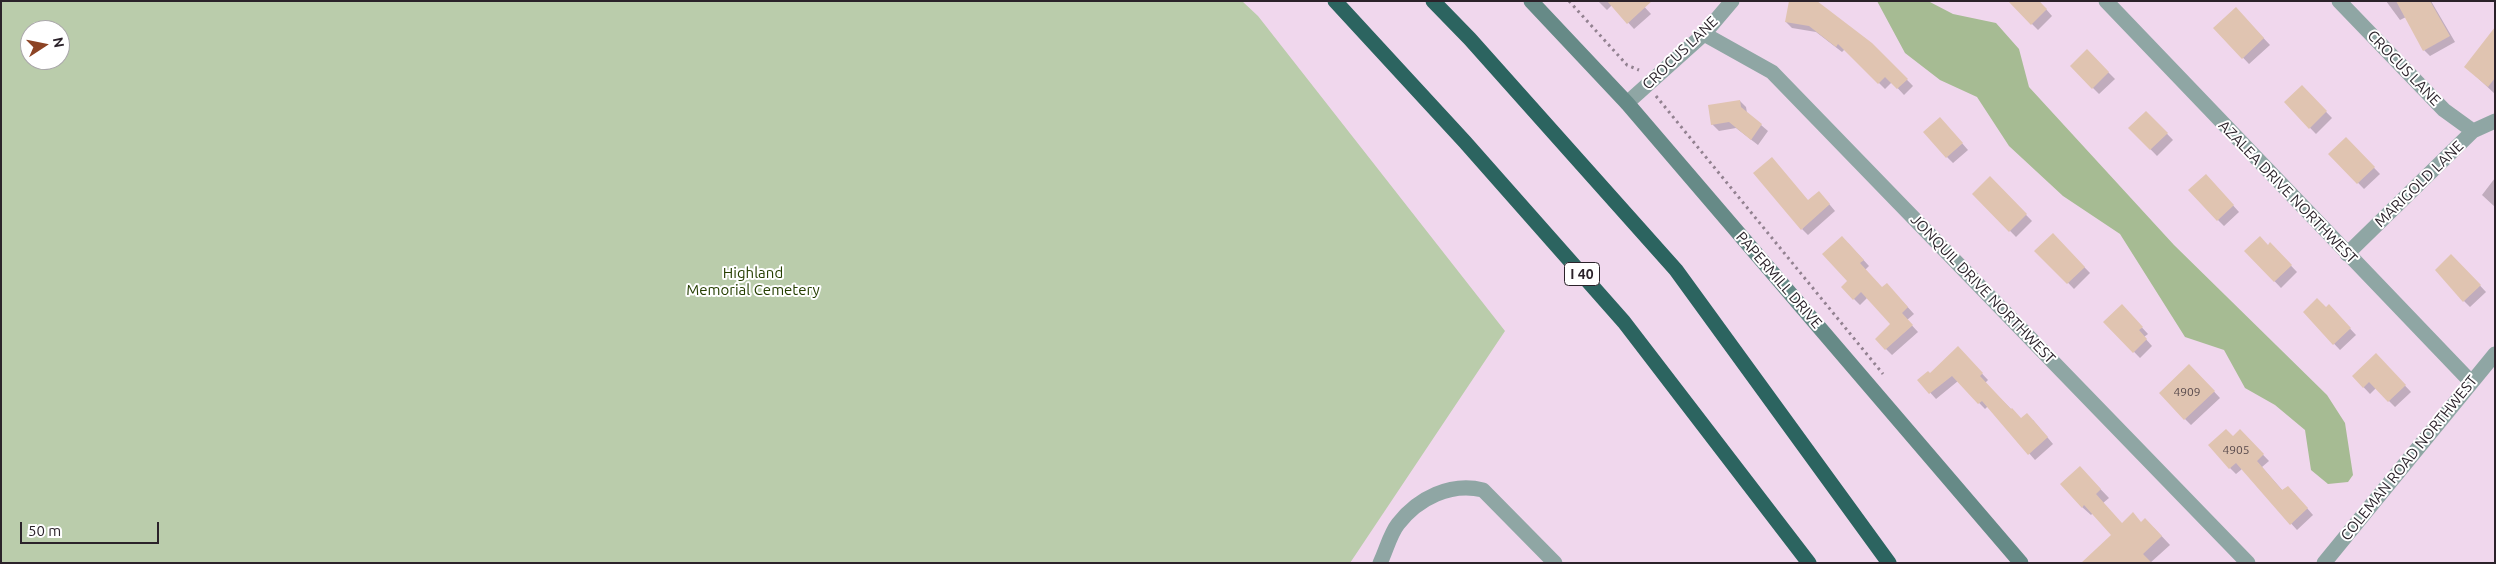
<!DOCTYPE html>
<html>
<head>
<meta charset="utf-8">
<style>
	body { margin:0 }
	#map { position:relative; width:2496px; height:564px; overflow:hidden; background:#f0d7ed; font-family:Ubuntu,sans-serif }
	canvas { display:block }
	.frame { position:absolute; inset:0; border:2px solid #2b222a; pointer-events:none }
	.north { position:absolute; left:20px; top:20px; width:50px; height:50px; box-sizing:border-box; background:#fff; border:1px solid #aaa7aa; border-radius:50%; rotate:79deg; font-size:14px; font-weight:700; line-height:20px; text-align:center; color:#2b222a }
	.north::after { content:''; display:block; margin:auto; width:18px; height:22px; background:#8c4324; clip-path:polygon(50% 0,100% 100%,50% 72%,0 100%) }
	.scale { position:absolute; left:20px; top:522px; width:139px; height:22px; box-sizing:border-box; border:2px solid #2b222a; border-top:0; padding-left:6px; font-size:15px; line-height:18px; white-space:nowrap; color:#2b222a; -webkit-text-stroke:4px #fff; paint-order:stroke }
</style>
</head>
<body>
<div id="map">
<canvas width="2496" height="564"></canvas>
<div class="frame"></div>
<div class="north">N</div>
<div class="scale">50 m</div>
</div>
<script>
const context = document.querySelector('canvas').getContext('2d');
context.lineJoin = 'round';
function fillPath(path, color) {
  context.fillStyle = color;
  context.fill(path, 'evenodd');
}
function trace(path, color, width, dash) {
  context.strokeStyle = color;
  context.lineWidth = width;
  context.lineCap = dash ? 'butt' : 'round';
  context.setLineDash(dash || []);
  context.stroke(path);
}
function label(font, color, halo, rows, align = 'center') {
  context.font = font + ' Ubuntu,sans-serif';
  context.lineWidth = 4;
  context.setLineDash([]);
  context.textBaseline = 'middle';
  context.strokeStyle = halo;
  context.fillStyle = color;
  for (const [text, x, y, turn = 0] of rows) {
    context.save();
    context.translate(x, y);
    context.rotate((+turn || 0) * Math.PI / 180);
    context.textAlign = isNaN(turn) ? turn : align;
    if (halo) context.strokeText(text, 0, 0);
    context.fillText(text, 0, 0);
    context.restore();
  }
}
fillPath(new Path2D(`
	M 1,1 L 1242,1 L 1258,16 L 1505,331 L 1350,563 L 1,563 ZM 30,30 L 60,30 L 60,60 L 30,60 Z`), '#baccab');
fillPath(new Path2D(`
	M 1877,1 L 1928,1 L 1953,14 L 1996,23 L 2019,49 L 2029,87 L 2174,245 L 2327,395 L 2345,423 L 2353,475 L 2348,482 L 2328,484 L 2311,470 L 2305,430 L 2275,405 L 2245,388 L 2224,350 L 2185,337 L 2120,234 L 2063,196 L 2009,146 L 1977,97 L 1940,80 L 1905,53 Z`), '#a6bb93');
fillPath(new Path2D(`
	M 1598,1 L 1639,1 L 1651,14 L 1634,29 L 1612,5 L 1607,10 Z
	M 1790,1 L 1872,44 L 1913,86 L 1904,95 L 1892,82 L 1885,89 L 1845,49 L 1842,52 L 1816,32 L 1792,28 L 1786,22 Z
	M 2039,1 L 2052,16 L 2038,30 L 2010,2 Z
	M 2386,1 L 2431,1 L 2455,42 L 2430,56 L 2424,50 L 2406,17 L 2400,20 Z
	M 2242,15 L 2270,45 L 2249,64 L 2215,28 Z
	M 2495,31 L 2495,94 L 2466,67 Z
	M 2087,51 L 2115,79 L 2099,94 L 2071,66 Z
	M 2302,87 L 2332,118 L 2316,134 L 2285,102 Z
	M 1740,101 L 1746,107 L 1747,113 L 1768,131 L 1758,145 L 1736,128 L 1719,131 L 1712,124 Z
	M 2146,112 L 2173,140 L 2157,156 L 2130,128 Z
	M 1946,125 L 1968,150 L 1953,163 L 1947,157 Z
	M 2346,139 L 2380,174 L 2364,189 L 2330,154 Z
	M 1990,178 L 2032,221 L 2016,237 L 1974,194 Z
	M 2495,178 L 2495,207 L 2482,195 Z
	M 2212,182 L 2239,212 L 2224,226 L 2218,220 Z
	M 1825,199 L 1835,211 L 1808,235 L 1802,229 Z
	M 2053,235 L 2090,273 L 2074,289 L 2052,266 Z
	M 1848,243 L 1869,266 L 1865,270 L 1883,289 L 1893,291 L 1914,314 L 1907,320 L 1918,332 L 1892,355 L 1876,339 L 1892,324 L 1867,298 L 1860,305 L 1854,299 L 1849,281 Z
	M 2268,246 L 2276,250 L 2297,272 L 2281,288 L 2246,251 Z
	M 2458,262 L 2486,292 L 2470,307 L 2464,301 Z
	M 2122,306 L 2148,334 L 2144,337 L 2152,346 L 2140,358 L 2105,322 Z
	M 2329,306 L 2356,335 L 2340,350 L 2304,312 L 2326,309 Z
	M 1958,348 L 1988,380 L 1985,383 L 2021,419 L 2033,420 L 2053,444 L 2035,460 L 1988,406 L 1985,409 L 1958,381 L 1936,399 L 1919,380 L 1930,375 Z
	M 2376,355 L 2411,392 L 2395,407 L 2376,388 L 2370,394 L 2353,376 Z
	M 2195,371 L 2220,398 L 2191,425 L 2185,419 Z
	M 2246,437 L 2269,461 L 2262,467 L 2283,491 L 2294,493 L 2313,515 L 2297,530 L 2242,469 L 2236,474 L 2230,468 L 2233,438 Z
	M 2088,476 L 2109,498 L 2103,503 L 2122,524 L 2142,523 L 2154,528 L 2170,545 L 2150,563 L 2113,535 L 2093,513 L 2091,515 L 2082,507 Z`), '#0003');
fillPath(new Path2D(`
	M 1607,1 L 1652,1 L 1627,24 Z
	M 1789,1 L 1817,1 L 1872,43 L 1908,79 L 1897,89 L 1885,77 L 1878,84 L 1838,44 L 1836,47 L 1809,26 L 1785,22 Z
	M 2008,1 L 2039,1 L 2047,9 L 2031,25 Z
	M 2396,1 L 2430,1 L 2450,36 L 2423,51 Z
	M 2236,7 L 2264,38 L 2242,59 L 2213,28 Z
	M 2495,27 L 2495,78 L 2488,87 L 2464,67 Z
	M 2087,49 L 2109,72 L 2092,89 L 2070,66 Z
	M 2302,85 L 2327,111 L 2309,129 L 2284,102 Z
	M 1740,100 L 1741,107 L 1762,124 L 1751,140 L 1729,122 L 1711,125 L 1708,105 Z
	M 2146,111 L 2168,133 L 2150,150 L 2128,128 Z
	M 1940,117 L 1963,143 L 1946,158 L 1923,132 Z
	M 2346,137 L 2375,167 L 2357,184 L 2328,154 Z
	M 1772,157 L 1808,200 L 1819,191 L 1830,204 L 1801,230 L 1753,173 Z
	M 2206,174 L 2234,205 L 2217,221 L 2188,190 Z
	M 1990,176 L 2027,214 L 2009,232 L 1972,194 Z
	M 2053,233 L 2085,267 L 2067,284 L 2034,251 Z
	M 1842,236 L 1864,260 L 1860,263 L 1882,287 L 1887,283 L 1908,307 L 1902,313 L 1913,325 L 1885,350 L 1875,339 L 1890,324 L 1861,292 L 1853,300 L 1841,287 L 1847,281 L 1822,254 Z
	M 2260,236 L 2268,245 L 2270,242 L 2292,265 L 2274,282 L 2244,251 Z
	M 2451,254 L 2481,285 L 2463,302 L 2435,270 Z
	M 2317,298 L 2326,307 L 2329,304 L 2351,328 L 2333,345 L 2303,312 Z
	M 2122,304 L 2143,327 L 2139,330 L 2147,339 L 2133,353 L 2103,322 Z
	M 1958,346 L 1983,373 L 1980,376 L 2011,409 L 2012,408 L 2021,418 L 2027,413 L 2048,437 L 2028,455 L 1982,401 L 1978,404 L 1952,376 L 1929,394 L 1917,380 L 1928,371 L 1930,373 Z
	M 2376,353 L 2406,385 L 2388,402 L 2369,382 L 2363,388 L 2352,376 Z
	M 2189,364 L 2215,391 L 2184,420 L 2159,393 Z
	M 2226,429 L 2233,436 L 2240,429 L 2264,454 L 2257,461 L 2282,490 L 2288,486 L 2308,508 L 2290,525 L 2236,463 L 2229,469 L 2208,445 Z
	M 2080,466 L 2101,489 L 2096,494 L 2122,523 L 2133,512 L 2141,522 L 2145,518 L 2162,536 L 2143,554 L 2152,563 L 2081,563 L 2111,535 L 2084,505 L 2082,508 L 2060,484 Z`), '#e0c4b1');
trace(new Path2D(`
	M 1569,1 L 1627,65 L 1639,70
	M 1656,96 L 1883,374`), '#928190', 3, [2.5, 4]);
trace(new Path2D(`
	M 2106,1 L 2471,382
	M 2339,1 L 2444,110 L 2473,131
	M 1704,34 L 1772,72 L 2248,563
	M 1627,103 L 1704,34 L 1732,1
	M 2347,254 L 2473,131 L 2495,121
	M 1380,563 C 1386,551 1390,534 1398,524 C 1418,498 1451,482 1483,490 L 1555,563`), '#8fa6a4', 15);
trace(new Path2D(`
	M 2324,563 L 2495,354`), '#8fa6a4', 15);
trace(new Path2D(`
	M 1531,1 L 1627,103 L 2021,563`), '#668a87', 15);
trace(new Path2D(`
	M 1335,1 L 1465,142 L 1624,322 L 1809,563
	M 1433,1 L 1470,39 L 1676,270 L 1889,563`), '#2c6460', 15);
label('12px', '#584a4c', null, [
	["4909",2187,392],
	["4905",2236,450]
]);
for (const [x, y, w] of [
	[1582,274,35]
]) {
  const box = new Path2D();
  box.roundRect(x - w / 2, y - 11.5, w, 23, 4);
  context.fillStyle = '#fff';
  context.fill(box);
  trace(box, '#2b222a', 1);
}
label('bold 14px', '#2b222a', null, [
	["I 40",1582,274]
]);
label('15px', '#2b222a', '#fff', [
	["CROCUS LANE",1680,53,-44],
	["CROCUS LANE",2404,68,46],
	["MARIGOLD LANE",2419,184,-44],
	["AZALEA DRIVE NORTHWEST",2288,192,46],
	["PAPERMILL DRIVE",1779,280,49],
	["JONQUIL DRIVE NORTHWEST",1983,289,46],
	["COLEMAN ROAD NORTHWEST",2409,458,-51]
]);
label('15px', '#253e00', '#fff', [
	["Highland",753,273],
	["Memorial Cemetery",753,290]
]);
</script>
</body>
</html>
